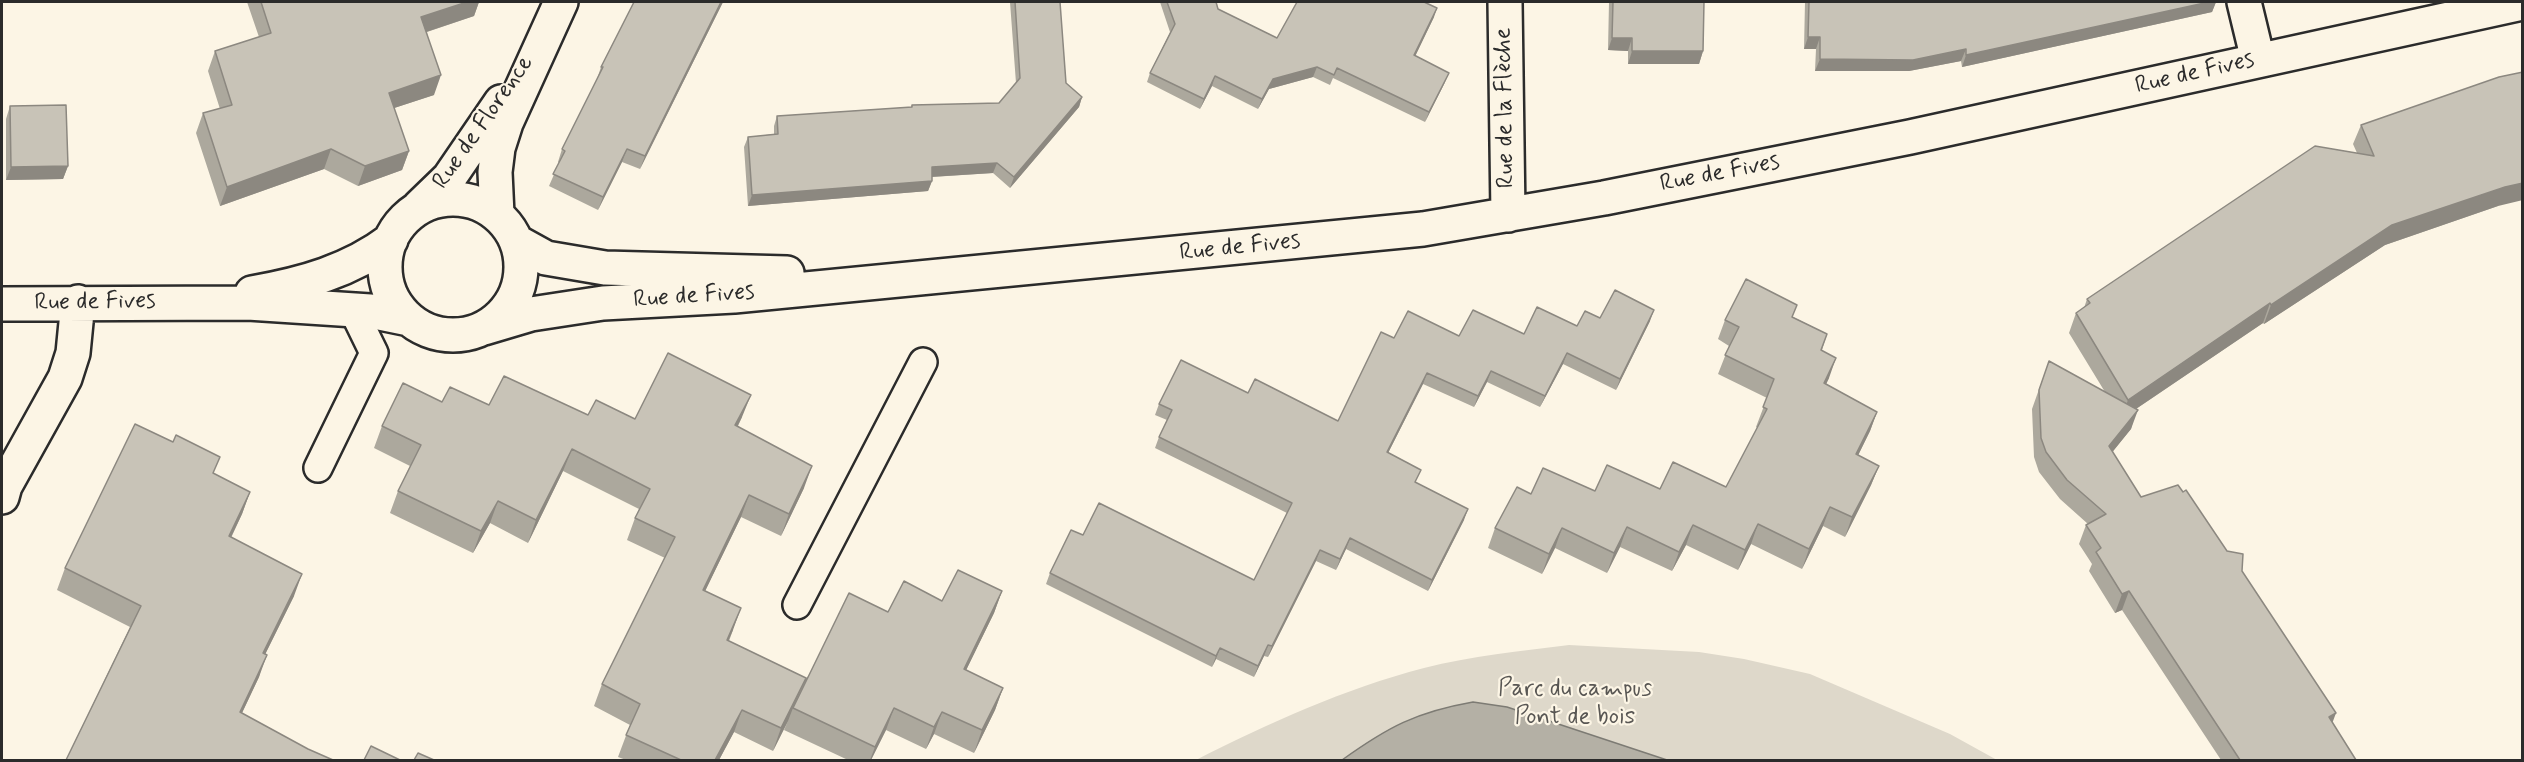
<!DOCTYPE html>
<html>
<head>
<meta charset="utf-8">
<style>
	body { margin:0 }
	#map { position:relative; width:2524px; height:762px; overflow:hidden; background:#fcf5e5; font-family:Mynerve,sans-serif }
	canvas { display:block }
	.frame { position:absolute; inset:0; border:3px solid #2b2b2b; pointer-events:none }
</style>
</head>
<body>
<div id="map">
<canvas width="2524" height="762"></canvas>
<div class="frame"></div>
</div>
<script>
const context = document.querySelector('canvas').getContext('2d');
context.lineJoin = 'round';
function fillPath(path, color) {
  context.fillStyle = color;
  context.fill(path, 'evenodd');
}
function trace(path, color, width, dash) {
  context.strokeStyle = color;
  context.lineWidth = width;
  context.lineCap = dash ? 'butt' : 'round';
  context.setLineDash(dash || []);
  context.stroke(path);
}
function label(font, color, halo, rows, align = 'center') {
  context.font = font + ' Mynerve,sans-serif';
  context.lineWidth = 4.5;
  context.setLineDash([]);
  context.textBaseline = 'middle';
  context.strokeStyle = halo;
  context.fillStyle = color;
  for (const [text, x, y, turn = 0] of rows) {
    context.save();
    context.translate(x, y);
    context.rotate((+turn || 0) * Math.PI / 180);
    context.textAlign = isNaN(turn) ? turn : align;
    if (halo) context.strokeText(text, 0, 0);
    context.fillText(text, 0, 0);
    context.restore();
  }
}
fillPath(new Path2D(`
	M 1569,645 L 1699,652 L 1744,659 L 1810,674 L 1950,734 L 1997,760 L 1196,760 C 1269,723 1344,689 1424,668 C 1471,656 1521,651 1569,645 Z`), '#ded8ca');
const water = new Path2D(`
	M 1473,702 L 1507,707 L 1667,760 L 1342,760 C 1388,727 1416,712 1473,702 Z`);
fillPath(water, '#b4b0a5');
trace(water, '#7d7b74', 1.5);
const lane = new Path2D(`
	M 318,468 L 374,353 L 353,310
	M 797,605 L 923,362`);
const street = new Path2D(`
	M 1505,2 L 1508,215
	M 2244,2 L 2258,60
	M385 267a68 68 0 1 1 136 0a68 68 0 1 1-136 0Z
	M 419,207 L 449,178 L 501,102
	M 497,215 L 495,172 L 498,148 L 506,123 L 561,2
	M 517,242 L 546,258 L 605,268 L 787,273
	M 252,293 C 303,284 350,271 391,240
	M 2,304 L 248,303 L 370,311 L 409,319
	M 484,328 L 531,314 L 603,303 L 734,296 L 1423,229 L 1604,198 L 1910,137 L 2522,3
	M 2,497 L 5,486 L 65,378 L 73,353 L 78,302`);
trace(lane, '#2b2b2b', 32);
trace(street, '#2b2b2b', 38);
trace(lane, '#fcf5e5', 27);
trace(street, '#fcf5e5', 33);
fillPath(new Path2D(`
	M 247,2 L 479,2 L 474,16 L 427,32 L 434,95 L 394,108 L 409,151 L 402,170 L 358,186 L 324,169 L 220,206 L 196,133 L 203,113 L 220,109 L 208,71 L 215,51 L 259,37 Z
	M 634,2 L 723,2 L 640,169 L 622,162 L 598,210 L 549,186 L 559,163 L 558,162 L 562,149 L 597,79 L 601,67 Z
	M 1010,2 L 1060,2 L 1066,83 L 1082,97 L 1079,107 L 1010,188 L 993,173 L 932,177 L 932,181 L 928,191 L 748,206 L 744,147 L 748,137 L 774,134 L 774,126 L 777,116 L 911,107 L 912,105 L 999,103 L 1016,83 Z
	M 1160,2 L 1216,2 L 1218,9 L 1277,38 L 1434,17 L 1415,56 L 1445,82 L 1425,122 L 1333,78 L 1330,85 L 1313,77 L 1269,89 L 1258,109 L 1212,86 L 1200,109 L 1147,82 L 1150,73 L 1170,32 Z
	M 1609,2 L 1704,2 L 1703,51 L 1699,64 L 1628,64 L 1628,51 L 1608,50 Z
	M 1805,2 L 2216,2 L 2212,12 L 1962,67 L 1961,61 L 1909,71 L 1815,71 L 1816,49 L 1804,49 Z
	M 10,106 L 68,166 L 63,179 L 6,180 L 6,119 Z
	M 2361,125 L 2498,206 L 2385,245 L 2264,324 L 2263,323 L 2136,409 L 2131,429 L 2112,452 L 2141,497 L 2183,492 L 2242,571 L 2332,723 L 2356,760 L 2221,760 L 2122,610 L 2115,613 L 2089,571 L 2092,564 L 2079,544 L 2086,525 L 2088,524 L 2060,499 L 2039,472 L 2034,457 L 2032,409 L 2049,361 L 2105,392 L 2069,333 L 2076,313 L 2084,308 L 2087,299 L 2357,153 L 2353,144 Z
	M 1793,317 L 1827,334 L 1822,350 L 1829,378 L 1826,384 L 1877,412 L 1870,431 L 1858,455 L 1879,466 L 1871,485 L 1845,537 L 1823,526 L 1802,569 L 1751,544 L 1738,570 L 1686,545 L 1672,571 L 1620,547 L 1607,573 L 1555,548 L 1542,574 L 1488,548 L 1495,528 L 1531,494 L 1726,487 L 1758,428 L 1756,427 L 1767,398 L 1718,374 L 1729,346 L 1718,339 L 1725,320 Z
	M 1600,318 L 1650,321 L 1616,390 L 1563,364 L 1540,407 L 1487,382 L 1474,407 L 1423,384 L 1388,453 L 1416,483 L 1464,520 L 1428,591 L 1346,549 L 1336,570 L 1316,561 L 1268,657 L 1264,656 L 1254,677 L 1216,659 L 1212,667 L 1046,584 L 1050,573 L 1083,535 L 1254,580 L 1287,513 L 1155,448 L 1159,437 L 1167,420 L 1155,415 L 1159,404 L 1248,393 L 1338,421 L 1394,338 L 1524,334 L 1577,326 Z
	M 442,402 L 489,405 L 635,419 L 742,417 L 738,426 L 804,488 L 781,536 L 741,517 L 705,591 L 733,630 L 729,641 L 806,678 L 888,612 L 942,601 L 1002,591 L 994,613 L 966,670 L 1003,688 L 995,710 L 974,753 L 934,734 L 926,749 L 886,730 L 871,760 L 848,760 L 784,730 L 788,721 L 773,751 L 734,732 L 719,760 L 626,760 L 618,757 L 630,725 L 594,706 L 602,684 L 665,558 L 627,540 L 635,518 L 639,509 L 563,471 L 528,543 L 490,523 L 473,553 L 390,513 L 398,491 L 410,466 L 374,448 L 382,426 Z
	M 214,474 L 250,492 L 242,514 L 231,538 L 294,596 L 265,654 L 259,677 L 242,713 L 66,760 L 130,627 L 57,590 L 65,568 Z`), '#aca89d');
fillPath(new Path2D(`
	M 467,2 L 479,2 L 474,16 L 414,36 L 421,17 Z
	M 721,2 L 723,2 L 640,169 L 645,156 Z
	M 2209,2 L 2216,2 L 2212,12 L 1962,67 L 1966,55 Z
	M 1437,8 L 1434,17 L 1411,65 L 1414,55 Z
	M 1808,37 L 1820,37 L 1816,49 L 1804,49 Z
	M 1612,38 L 1632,38 L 1628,51 L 1608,50 Z
	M 1966,49 L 1961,61 L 1909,71 L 1815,71 L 1820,59 Z
	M 1632,51 L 1703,51 L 1699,64 L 1628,64 Z
	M 1317,67 L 1313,77 L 1269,89 L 1258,109 L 1262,99 L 1273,79 Z
	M 1449,73 L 1445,82 L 1425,122 L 1429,112 Z
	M 441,75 L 434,95 L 382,112 L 389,93 Z
	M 1215,76 L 1212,86 L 1200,109 L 1204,99 Z
	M 1082,97 L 1079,107 L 1010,188 L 1014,177 Z
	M 331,149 L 324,169 L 220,206 L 227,187 Z
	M 627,149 L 622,162 L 598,210 L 603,197 Z
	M 409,151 L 402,170 L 358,186 L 365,166 Z
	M 997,163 L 993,173 L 929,177 L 932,167 Z
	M 68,166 L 63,179 L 6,180 L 11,167 Z
	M 932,181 L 928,191 L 748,206 L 752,195 Z
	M 2523,183 L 2523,200 L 2498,206 L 2385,245 L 2264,324 L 2271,305 L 2392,225 L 2505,187 Z
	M 2270,303 L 2263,323 L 2121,419 L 2128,400 Z
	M 1654,310 L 1650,321 L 1616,390 L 1620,379 Z
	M 1567,353 L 1563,364 L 1540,407 L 1545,396 Z
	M 1836,358 L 1829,378 L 1817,403 L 1824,383 Z
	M 1491,371 L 1487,382 L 1474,407 L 1478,396 Z
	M 1427,373 L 1423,384 L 1383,463 L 1387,452 Z
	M 751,395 L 742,417 L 727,447 L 735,425 Z
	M 2138,410 L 2131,429 L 2102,465 L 2109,446 Z
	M 1877,412 L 1870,431 L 1849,474 L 1856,454 Z
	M 572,449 L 563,471 L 528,543 L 536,520 Z
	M 812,466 L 804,488 L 781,536 L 789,514 Z
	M 1879,466 L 1871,485 L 1845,537 L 1852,517 Z
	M 250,492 L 242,514 L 221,558 L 229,536 Z
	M 749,495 L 741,517 L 695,612 L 703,590 Z
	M 498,501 L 490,523 L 473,553 L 481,531 Z
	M 1830,507 L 1823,526 L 1802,569 L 1809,549 Z
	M 1468,509 L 1464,520 L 1428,591 L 1432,580 Z
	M 1758,524 L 1751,544 L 1738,570 L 1745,550 Z
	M 1693,525 L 1686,545 L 1672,571 L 1679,552 Z
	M 1627,527 L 1620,547 L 1607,573 L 1614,553 Z
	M 1562,528 L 1555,548 L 1542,574 L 1549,554 Z
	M 1350,538 L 1346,549 L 1336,570 L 1340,559 Z
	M 1320,550 L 1316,561 L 1268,657 L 1272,646 Z
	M 302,574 L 294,596 L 255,675 L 263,653 Z
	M 1002,591 L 994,613 L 956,691 L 964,669 Z
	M 2129,591 L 2122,610 L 2115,613 L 2122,594 Z
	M 741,608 L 733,630 L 719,662 L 727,640 Z
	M 1268,645 L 1264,656 L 1254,677 L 1258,666 Z
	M 1220,648 L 1216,659 L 1212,667 L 1216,656 Z
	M 267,655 L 259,677 L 232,734 L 240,712 Z
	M 806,678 L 793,708 L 788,721 L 773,751 L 781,728 Z
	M 1003,688 L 995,710 L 974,753 L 982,730 Z
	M 894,708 L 886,730 L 871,760 L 870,760 L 875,747 Z
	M 742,710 L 734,732 L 719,760 L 715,760 Z
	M 942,712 L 934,734 L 926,749 L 934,727 Z
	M 2336,713 L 2329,732 L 2329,717 Z`), '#8c8880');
const building = new Path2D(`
	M 261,2 L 467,2 L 421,17 L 441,75 L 389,93 L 409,151 L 365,166 L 331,149 L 227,187 L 203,113 L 232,105 L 215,51 L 271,33 Z
	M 634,2 L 721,2 L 645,156 L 627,149 L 603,197 L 553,174 L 565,151 L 562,149 L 603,67 L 601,67 Z
	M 1015,2 L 1060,2 L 1066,83 L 1082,97 L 1014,177 L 997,163 L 932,167 L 932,181 L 752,195 L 748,137 L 778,134 L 777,116 L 912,107 L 912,105 L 999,103 L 1020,78 Z
	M 1167,2 L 1216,2 L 1218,9 L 1277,38 L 1297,2 L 1424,2 L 1437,8 L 1414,55 L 1449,73 L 1429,112 L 1337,68 L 1334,75 L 1317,67 L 1273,79 L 1262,99 L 1215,76 L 1204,99 L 1150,73 L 1175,24 Z
	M 1613,2 L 1704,2 L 1703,51 L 1632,51 L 1632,38 L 1612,38 Z
	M 1809,2 L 2209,2 L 1966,55 L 1966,49 L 1913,60 L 1820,59 L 1820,37 L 1808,37 Z
	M 2523,72 L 2523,183 L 2505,187 L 2392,225 L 2271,305 L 2270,303 L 2128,400 L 2076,313 L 2090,303 L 2087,299 L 2315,146 L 2374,156 L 2361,125 L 2499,77 Z
	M 66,105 L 68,166 L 11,167 L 10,106 Z
	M 1746,279 L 1797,305 L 1792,317 L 1827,334 L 1821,350 L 1836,358 L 1824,383 L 1877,412 L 1856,454 L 1879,466 L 1852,517 L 1830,507 L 1809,549 L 1758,524 L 1745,550 L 1693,525 L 1679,552 L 1627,527 L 1614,553 L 1562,528 L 1549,554 L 1495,528 L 1517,487 L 1531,494 L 1543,468 L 1595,491 L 1607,465 L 1660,489 L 1673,462 L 1726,487 L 1767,409 L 1763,407 L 1774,379 L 1725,355 L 1739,327 L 1725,320 Z
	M 1615,290 L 1654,310 L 1620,379 L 1567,353 L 1545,396 L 1491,371 L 1478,396 L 1427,373 L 1387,452 L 1421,470 L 1415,482 L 1468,509 L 1432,580 L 1350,538 L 1340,559 L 1320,550 L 1272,646 L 1268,645 L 1258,666 L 1220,648 L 1216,656 L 1050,573 L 1071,530 L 1083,535 L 1099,503 L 1254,580 L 1292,503 L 1159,437 L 1172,410 L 1159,404 L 1181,360 L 1248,393 L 1255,379 L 1338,421 L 1381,332 L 1394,338 L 1408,311 L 1459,336 L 1473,310 L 1524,334 L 1537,307 L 1577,326 L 1585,311 L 1600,318 Z
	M 668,353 L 751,395 L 735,425 L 812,466 L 789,514 L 749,495 L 703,590 L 741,608 L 727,640 L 806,678 L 781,728 L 742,710 L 715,760 L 681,760 L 626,735 L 640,704 L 602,684 L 675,537 L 635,518 L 650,489 L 572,449 L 536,520 L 498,501 L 481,531 L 398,491 L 421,445 L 382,426 L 403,383 L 442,402 L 450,387 L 489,405 L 504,376 L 588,415 L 596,400 L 635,419 Z
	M 2049,361 L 2138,410 L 2109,446 L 2141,497 L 2178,485 L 2183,492 L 2186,490 L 2227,551 L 2243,554 L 2242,571 L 2336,713 L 2329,717 L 2356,760 L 2240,760 L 2129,591 L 2122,594 L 2096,552 L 2101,548 L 2086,525 L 2106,514 L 2067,480 L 2046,452 L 2041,438 L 2039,390 Z
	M 135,424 L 173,442 L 176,435 L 220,457 L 213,473 L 250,492 L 229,536 L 302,574 L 263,653 L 267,655 L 240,712 L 308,749 L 333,760 L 66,760 L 141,606 L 65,568 Z
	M 958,570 L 1002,591 L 964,669 L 1003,688 L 982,730 L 942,712 L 934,727 L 894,708 L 875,747 L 793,708 L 849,593 L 888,612 L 904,581 L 942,601 Z
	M 371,746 L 400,760 L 364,760 Z
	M 418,753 L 434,760 L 414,760 Z`);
fillPath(building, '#c8c3b7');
trace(building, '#8c8880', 1.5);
label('24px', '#2b2b2b', '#fcf5e5', [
	["Rue de Fives",2195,74,-13],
	["Rue de la Flèche",1506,108,-91],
	["Rue de Florence",484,123,-55],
	["Rue de Fives",1720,174,-11],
	["Rue de Fives",1240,248,-6],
	["Rue de Fives",694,297,-4],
	["Rue de Fives",95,303,-1]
]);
label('24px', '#585653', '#fcf5e5', [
	["Parc du campus",1575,690],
	["Pont de bois",1575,718]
]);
</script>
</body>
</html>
